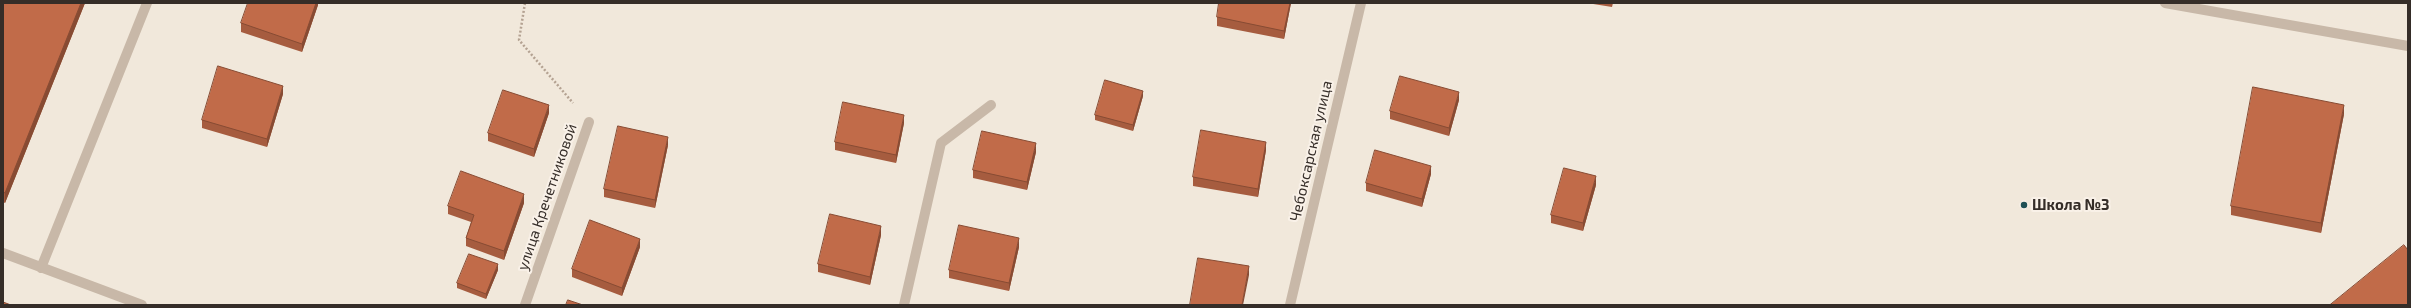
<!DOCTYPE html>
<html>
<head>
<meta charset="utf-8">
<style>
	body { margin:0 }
	#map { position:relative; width:2411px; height:308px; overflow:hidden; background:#f1e8db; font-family:"Exo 2",sans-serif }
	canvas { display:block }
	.frame { position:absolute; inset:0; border:4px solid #352d28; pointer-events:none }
</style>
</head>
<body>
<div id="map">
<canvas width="2411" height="308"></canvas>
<div class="frame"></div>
</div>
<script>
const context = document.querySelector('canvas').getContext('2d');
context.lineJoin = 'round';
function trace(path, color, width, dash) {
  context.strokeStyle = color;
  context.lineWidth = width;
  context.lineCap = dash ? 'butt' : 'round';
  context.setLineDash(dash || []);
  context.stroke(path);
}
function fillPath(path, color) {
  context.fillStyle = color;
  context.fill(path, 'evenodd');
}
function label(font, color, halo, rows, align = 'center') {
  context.font = font + ' "Exo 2",sans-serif';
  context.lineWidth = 4;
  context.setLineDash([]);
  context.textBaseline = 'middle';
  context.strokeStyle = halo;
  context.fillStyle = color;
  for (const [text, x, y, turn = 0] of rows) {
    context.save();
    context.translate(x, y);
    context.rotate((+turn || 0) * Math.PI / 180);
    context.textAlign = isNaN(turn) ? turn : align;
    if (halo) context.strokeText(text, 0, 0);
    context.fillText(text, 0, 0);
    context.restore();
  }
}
trace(new Path2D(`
	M 525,3 L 519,40 L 573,103`), '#b4a292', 2.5, [2, 2]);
trace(new Path2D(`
	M 2165,3 L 2408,46
	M 3,253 L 142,305
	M 41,268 L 147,3`), '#c8b8a8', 10);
trace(new Path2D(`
	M 525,305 L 589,122
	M 904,305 L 941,143 L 991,105
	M 1290,305 L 1361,3`), '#c8b8a8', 10);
fillPath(new Path2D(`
	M 3,3 L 85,3 L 5,203 L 3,202 Z
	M 318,3 L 318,5 L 302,52 L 241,32 L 241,23 Z
	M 1291,3 L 1284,39 L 1217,26 L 1217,17 Z
	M 1587,3 L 1613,3 L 1612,7 Z
	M 283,94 L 267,147 L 202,128 L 202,120 Z
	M 1143,96 L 1133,131 L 1095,120 L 1095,115 Z
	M 1459,100 L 1449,136 L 1390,119 L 1390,111 Z
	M 549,113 L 534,157 L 488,141 L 488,133 Z
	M 2344,114 L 2321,233 L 2231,215 L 2231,206 Z
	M 904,123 L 896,163 L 835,150 L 835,142 Z
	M 668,145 L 655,208 L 604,197 L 604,189 Z
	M 1266,150 L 1258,197 L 1193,186 L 1193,177 Z
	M 1036,152 L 1027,190 L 973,178 L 973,170 Z
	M 1431,174 L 1422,207 L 1366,191 L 1366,183 Z
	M 1596,185 L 1583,231 L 1551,223 L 1551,215 Z
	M 524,203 L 504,260 L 466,246 L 466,238 L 471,222 L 448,214 L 448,206 Z
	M 881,235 L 870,285 L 818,272 L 818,264 Z
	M 640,247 L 622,296 L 572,277 L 572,269 Z
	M 1019,247 L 1009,291 L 949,278 L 949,270 Z
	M 498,270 L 486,299 L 457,288 L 457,283 Z`), '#a65c3f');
fillPath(new Path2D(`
	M 81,3 L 85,3 L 5,203 L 5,193 Z
	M 316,3 L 318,3 L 318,5 L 302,52 L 302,44 Z
	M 1290,3 L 1291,3 L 1284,39 L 1284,31 Z
	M 283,86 L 283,94 L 267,147 L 267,139 Z
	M 1143,91 L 1143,96 L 1133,131 L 1133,125 Z
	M 1459,92 L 1459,100 L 1449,136 L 1449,128 Z
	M 549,105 L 549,113 L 534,157 L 534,149 Z
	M 2344,105 L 2344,114 L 2321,233 L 2321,223 Z
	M 904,115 L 904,123 L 896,163 L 896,155 Z
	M 668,137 L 668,145 L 655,208 L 655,200 Z
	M 1266,142 L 1266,150 L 1258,197 L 1258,189 Z
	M 1036,143 L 1036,152 L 1027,190 L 1027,182 Z
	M 1431,166 L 1431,174 L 1422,207 L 1422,199 Z
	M 1596,176 L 1596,185 L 1583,231 L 1583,223 Z
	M 524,194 L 524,203 L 504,260 L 504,251 Z
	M 881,226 L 881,235 L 870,285 L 870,277 Z
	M 1019,238 L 1019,247 L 1009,291 L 1009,283 Z
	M 640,239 L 640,247 L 622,296 L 622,288 Z
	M 498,264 L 498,270 L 486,299 L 486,294 Z
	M 1249,266 L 1249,275 L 1243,305 L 1242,305 Z`), '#874b33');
const building = new Path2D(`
	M 3,3 L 81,3 L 5,193 L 3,192 Z
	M 248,3 L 316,3 L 302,44 L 241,23 Z
	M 1219,3 L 1290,3 L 1284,31 L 1217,17 Z
	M 218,66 L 283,86 L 267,139 L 202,120 Z
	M 1400,76 L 1459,92 L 1449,128 L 1390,111 Z
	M 1105,80 L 1143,91 L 1133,125 L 1095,115 Z
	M 2253,87 L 2344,105 L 2321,223 L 2231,206 Z
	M 503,90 L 549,105 L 534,149 L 488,133 Z
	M 843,102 L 904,115 L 896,155 L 835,142 Z
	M 618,126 L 668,137 L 655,200 L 604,189 Z
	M 1201,130 L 1266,142 L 1258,189 L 1193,177 Z
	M 982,131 L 1036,143 L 1027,182 L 973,170 Z
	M 1375,150 L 1431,166 L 1422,199 L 1366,183 Z
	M 1564,168 L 1596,176 L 1583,223 L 1551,215 Z
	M 461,171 L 524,194 L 504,251 L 466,238 L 474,215 L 448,206 Z
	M 830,214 L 881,226 L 870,277 L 818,264 Z
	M 590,220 L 640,239 L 622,288 L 572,269 Z
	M 959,225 L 1019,238 L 1009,283 L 949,270 Z
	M 2404,245 L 2408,250 L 2408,305 L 2330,305 Z
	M 469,254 L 498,264 L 486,294 L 457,283 Z
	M 1198,258 L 1249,266 L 1242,305 L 1190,305 Z
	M 568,300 L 583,305 L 566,305 Z
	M 3,302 L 11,305 L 3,305 Z`);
fillPath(building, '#c16b49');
trace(building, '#874b33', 1);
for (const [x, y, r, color] of [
	[2024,205,4,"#1f5055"]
]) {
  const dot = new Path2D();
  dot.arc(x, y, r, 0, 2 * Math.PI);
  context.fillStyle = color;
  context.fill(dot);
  trace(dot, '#f9f1e8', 1.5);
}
label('15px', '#352d28', '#f9f1e8', [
	["Чебоксарская улица",1311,151,-77],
	["улица Кречетниковой",547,197,-71]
]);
label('bold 15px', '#352d28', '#f9f1e8', [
	["Школа №3",2032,205]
], 'left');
</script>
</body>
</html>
